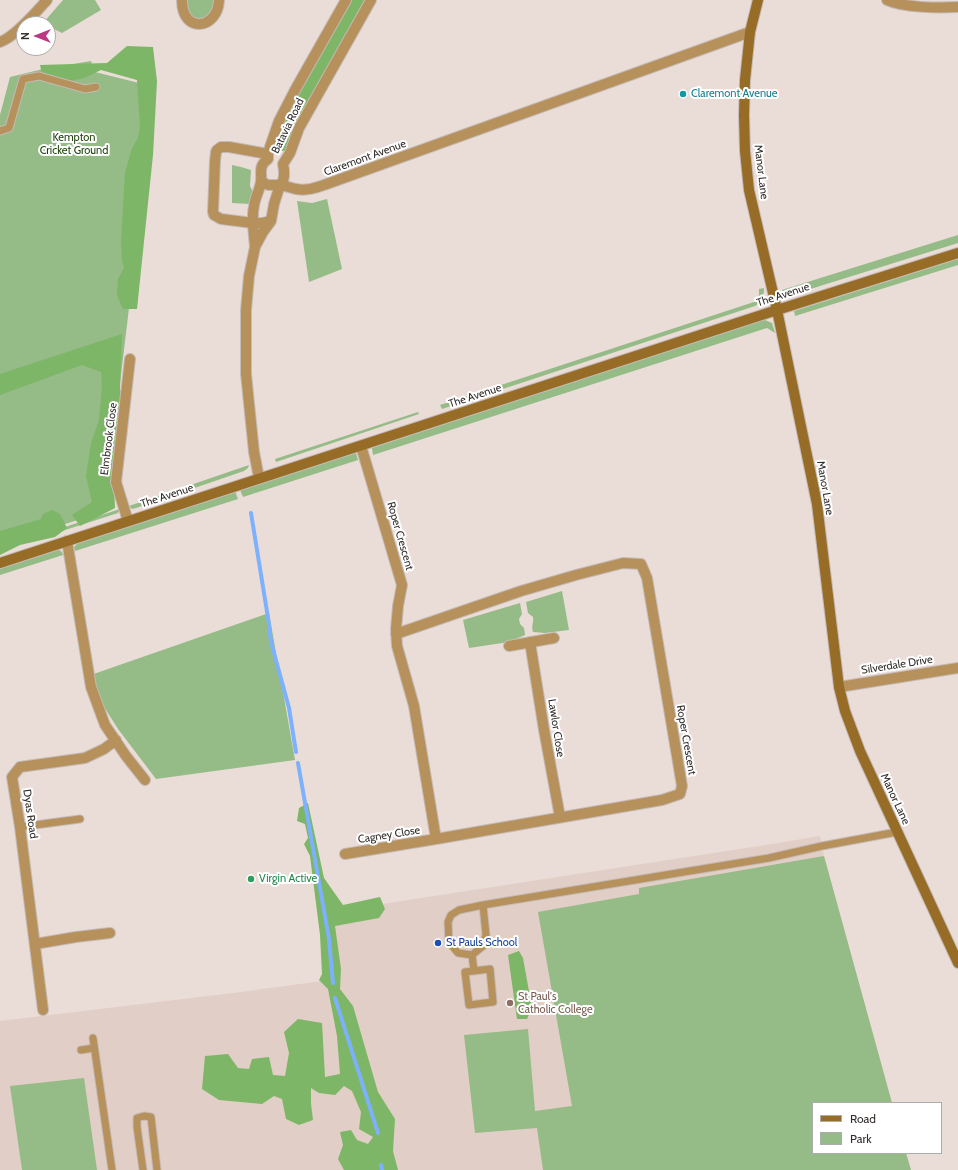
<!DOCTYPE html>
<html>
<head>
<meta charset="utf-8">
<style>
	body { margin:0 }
	#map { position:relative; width:958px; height:1170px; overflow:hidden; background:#eaddd8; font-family:Cabin,sans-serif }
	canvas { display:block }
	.legend { position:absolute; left:812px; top:1102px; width:130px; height:52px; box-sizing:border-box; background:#fff; border:1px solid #adabab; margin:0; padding:5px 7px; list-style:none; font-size:12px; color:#332e2c }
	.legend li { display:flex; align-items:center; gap:8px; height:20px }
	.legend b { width:20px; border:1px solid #adabab }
	.north { position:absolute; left:16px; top:16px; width:40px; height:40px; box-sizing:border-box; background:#fff; border:1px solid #adabab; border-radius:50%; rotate:270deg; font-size:11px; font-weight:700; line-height:16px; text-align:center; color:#332e2c }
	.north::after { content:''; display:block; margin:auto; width:14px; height:18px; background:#bb3980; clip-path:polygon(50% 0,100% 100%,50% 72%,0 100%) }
</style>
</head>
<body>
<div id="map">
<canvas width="958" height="1170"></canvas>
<ul class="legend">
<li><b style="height:5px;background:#976c27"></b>Road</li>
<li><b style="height:11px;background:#95bb87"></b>Park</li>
</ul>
<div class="north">N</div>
</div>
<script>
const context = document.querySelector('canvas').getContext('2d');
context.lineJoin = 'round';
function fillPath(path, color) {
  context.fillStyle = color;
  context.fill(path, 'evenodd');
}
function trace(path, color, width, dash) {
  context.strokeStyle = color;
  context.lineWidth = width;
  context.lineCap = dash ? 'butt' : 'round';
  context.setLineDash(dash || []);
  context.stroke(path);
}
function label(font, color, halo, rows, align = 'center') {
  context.font = font + ' Cabin,sans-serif';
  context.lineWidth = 4;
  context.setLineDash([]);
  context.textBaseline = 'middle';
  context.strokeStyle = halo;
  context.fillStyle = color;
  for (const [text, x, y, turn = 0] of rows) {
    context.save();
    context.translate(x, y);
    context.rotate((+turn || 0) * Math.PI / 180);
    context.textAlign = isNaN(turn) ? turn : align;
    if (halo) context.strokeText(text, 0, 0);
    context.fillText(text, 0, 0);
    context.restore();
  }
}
fillPath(new Path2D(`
	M 820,836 L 824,856 L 892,1103 L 813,1103 L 813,1153 L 906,1153 L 911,1170 L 0,1170 L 0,1021 L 233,993 L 337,979 L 330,912 L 772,844 Z`), '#e1cec6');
fillPath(new Path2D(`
	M 63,0 L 95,0 L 101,10 L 62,33 L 48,26 L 48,24 L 43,23 Z
	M 182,0 L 219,0 L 212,17 L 192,23 Z
	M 91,61 L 95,72 L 147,85 L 148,150 L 108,483 L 112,509 L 0,545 L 0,115 L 10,77 L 43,69 Z
	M 232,165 L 241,167 L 251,170 L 250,186 L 253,192 L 250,204 L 232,203 Z
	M 327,199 L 342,269 L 309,282 L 297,201 L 312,203 Z
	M 958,235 L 958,243 L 788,296 L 782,290 Z
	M 958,259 L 958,265 L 795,316 L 794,311 Z
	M 764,288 C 764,296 762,302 755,306 L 442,409 L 440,405 L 757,301 L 759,295 L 759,289 Z
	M 765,320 L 772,323 L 775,333 L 767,328 L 373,455 L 372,448 L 756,322 Z
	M 418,412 L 419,414 L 276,462 L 275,459 Z
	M 356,453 L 358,460 L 243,497 L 240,490 Z
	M 249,465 L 248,468 L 244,471 L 136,508 L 132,509 L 129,506 Z
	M 235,491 L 238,499 L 75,551 L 74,547 L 79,542 Z
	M 120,509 L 118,513 L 0,551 L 0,548 Z
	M 55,549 C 59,550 62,550 63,555 L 0,575 L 0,567 Z
	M 562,591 L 569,630 L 545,633 L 533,632 C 531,626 534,622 533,617 L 528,613 L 526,602 Z
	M 520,603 L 522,614 L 519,619 L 520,624 L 524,628 L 525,635 L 509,642 L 469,648 L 463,620 Z
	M 269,613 L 295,760 L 156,779 L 118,729 L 85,677 Z
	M 824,856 L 892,1103 L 813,1103 L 813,1153 L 906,1153 L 911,1170 L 543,1170 L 537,1128 L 475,1133 L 464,1035 L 528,1029 L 535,1111 L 572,1106 L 538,912 L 639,894 L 639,888 Z
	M 84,1078 L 97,1170 L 22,1170 L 10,1086 Z`), '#95bb87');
fillPath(new Path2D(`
	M 346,0 L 368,0 L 290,153 L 270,147 Z
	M 127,46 L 153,47 L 157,81 L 153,155 L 137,309 L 123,309 L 117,295 L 118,279 L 124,268 L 122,260 L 121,241 L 125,173 L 132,148 L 138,138 L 140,127 L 137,80 L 101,70 L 84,78 L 70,81 L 42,74 L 40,65 L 107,63 Z
	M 122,334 L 120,390 L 130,398 L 114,485 L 115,508 L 80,526 L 72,515 L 92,502 L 86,476 L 91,443 L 99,420 L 102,386 L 101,372 L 82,365 L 0,395 L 0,374 Z
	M 52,510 L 60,514 L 67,528 L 55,537 L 20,545 L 0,555 L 0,531 L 41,519 L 43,514 Z
	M 308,803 L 324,878 L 343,905 L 380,897 L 385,909 L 379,918 L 335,926 L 341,969 L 340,989 L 353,1006 L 378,1092 L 395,1119 L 393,1151 L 398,1170 L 344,1170 L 338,1159 L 343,1145 L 340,1132 L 351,1130 L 357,1140 L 368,1144 L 373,1137 L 359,1129 L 361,1112 L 352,1091 L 344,1086 L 335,1095 L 319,1093 L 311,1088 L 311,1104 L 313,1120 L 299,1125 L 286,1119 L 282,1099 L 274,1096 L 262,1104 L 219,1100 L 202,1089 L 205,1056 L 228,1054 L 238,1068 L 249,1069 L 252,1059 L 269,1057 L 273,1075 L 285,1076 L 289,1053 L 284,1032 L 298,1019 L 322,1023 L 325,1077 L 340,1074 L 337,1036 L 328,989 L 319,980 L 322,974 L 320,935 L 310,856 L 304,844 L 308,838 L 305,824 L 297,821 L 299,808 Z
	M 519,951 L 523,958 L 532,1008 L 527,1019 L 517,1019 L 508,955 Z`), '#7db666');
trace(new Path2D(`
	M 251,513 L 269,624 L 271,642 L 289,708 L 296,752
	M 298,763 L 329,939 L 333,983
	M 335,998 L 378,1133
	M 381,1165 L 382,1170`), '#7db1fd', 4);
const lane = new Path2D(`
	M 0,131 L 9,128 L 23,79 L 39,76 L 85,89 L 96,87
	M 20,827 L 80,819
	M 483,905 L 486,935 L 483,946 L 472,955 L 458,953 L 449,942 L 448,922 L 451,915 L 459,910 L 483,905 L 769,858 L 822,846 L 897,832
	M 472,955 L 474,971
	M 490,969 L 493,1002 L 469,1005 L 465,972 Z
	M 93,1038 L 112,1170
	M 81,1050 L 94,1048
	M 143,1170 L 137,1127 L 137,1118 L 144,1116 L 151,1117 L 157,1170`);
const street = new Path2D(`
	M 182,0 C 182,35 218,29 219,0
	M 887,0 C 904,8 939,8 958,7
	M 0,42 C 15,37 36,12 47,0
	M 268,154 L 229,147 L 221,147 L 217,150 L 216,152 L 215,161 L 213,212 L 214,215 L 221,219 L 253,223 L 262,223 L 271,221
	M 268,159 L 268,154 L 270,147 L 279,121 L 295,90 L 346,0
	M 261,180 C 268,188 272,184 281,185 C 286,186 291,188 296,189 C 307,191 314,188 324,185 L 750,32
	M 255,247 C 254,233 251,219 254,206 C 255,197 260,190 261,181 C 262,172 258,166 268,159
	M 361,446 L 402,585 L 398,606 L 396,629 L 397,646 L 414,706 L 436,839 L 662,800 L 680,794 L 682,786 L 647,578 L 641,564 L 623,563 L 576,575 L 521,591 L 396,634
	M 259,478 L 254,452 L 246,374 L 246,310 L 249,276 L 255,247 L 263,232 L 271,221 L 274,204 L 280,185 L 283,181 L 284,176 L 284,170 L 283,164 L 290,153 L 299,128 L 371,0
	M 128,521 L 116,482 L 130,359
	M 67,541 L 91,687 L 105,725 L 126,756 L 145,780
	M 530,642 L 544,730 L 560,817
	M 509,646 L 554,638
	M 839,687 L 958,668
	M 345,854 L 436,839
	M 35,944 L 76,937 L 110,933
	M 43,1010 L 20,827 L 12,777 L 20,767 L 85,758 L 104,749 L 116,740`);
const secondary = new Path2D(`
	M 758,0 L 750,32 L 745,80 L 744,115 L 745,151 L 749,190 L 777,310 L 817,504 L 839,687 L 845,711 L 860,751 L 958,963
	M 0,563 L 777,310 L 958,253`);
trace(lane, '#c5bab6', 9);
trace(street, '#c5bab6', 12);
trace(secondary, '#c5bab6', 12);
trace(lane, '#b6915c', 7);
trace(street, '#b6915c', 10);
trace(secondary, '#976c27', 10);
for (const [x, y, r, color] of [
	[683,94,4,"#0f9aa8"],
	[251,879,4,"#2e9e5b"],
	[438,943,4,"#1a4fb4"],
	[510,1003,4,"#8d6e63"]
]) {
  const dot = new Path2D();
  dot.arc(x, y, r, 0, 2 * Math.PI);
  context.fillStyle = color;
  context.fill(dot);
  trace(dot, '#fff', 1.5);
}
label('11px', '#0d838f', '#fff', [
	["Claremont Avenue",691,94]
], 'left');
label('11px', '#332e2c', '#fff', [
	["Batavia Road",288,126,-64],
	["Claremont Avenue",365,158,-20],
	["Manor Lane",761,172,83],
	["The Avenue",783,295,-18],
	["The Avenue",475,396,-18],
	["Elmbrook Close",109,439,-83],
	["Manor Lane",825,488,80],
	["The Avenue",167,496,-18],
	["Roper Crescent",400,536,74],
	["Silverdale Drive",897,665,-9],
	["Lawlor Close",556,728,81],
	["Roper Crescent",686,740,80],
	["Manor Lane",895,799,65],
	["Dyas Road",30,814,82],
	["Cagney Close",389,835,-9]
]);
label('11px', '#183d04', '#fff', [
	["Kempton",74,138],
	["Cricket Ground",74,151]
]);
label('11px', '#27864d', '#fff', [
	["Virgin Active",259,879]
], 'left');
label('11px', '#164399', '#fff', [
	["St Pauls School",446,943]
], 'left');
label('11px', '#785e54', '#fff', [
	["St Paul's",518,997],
	["Catholic College",518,1010]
], 'left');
</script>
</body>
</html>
